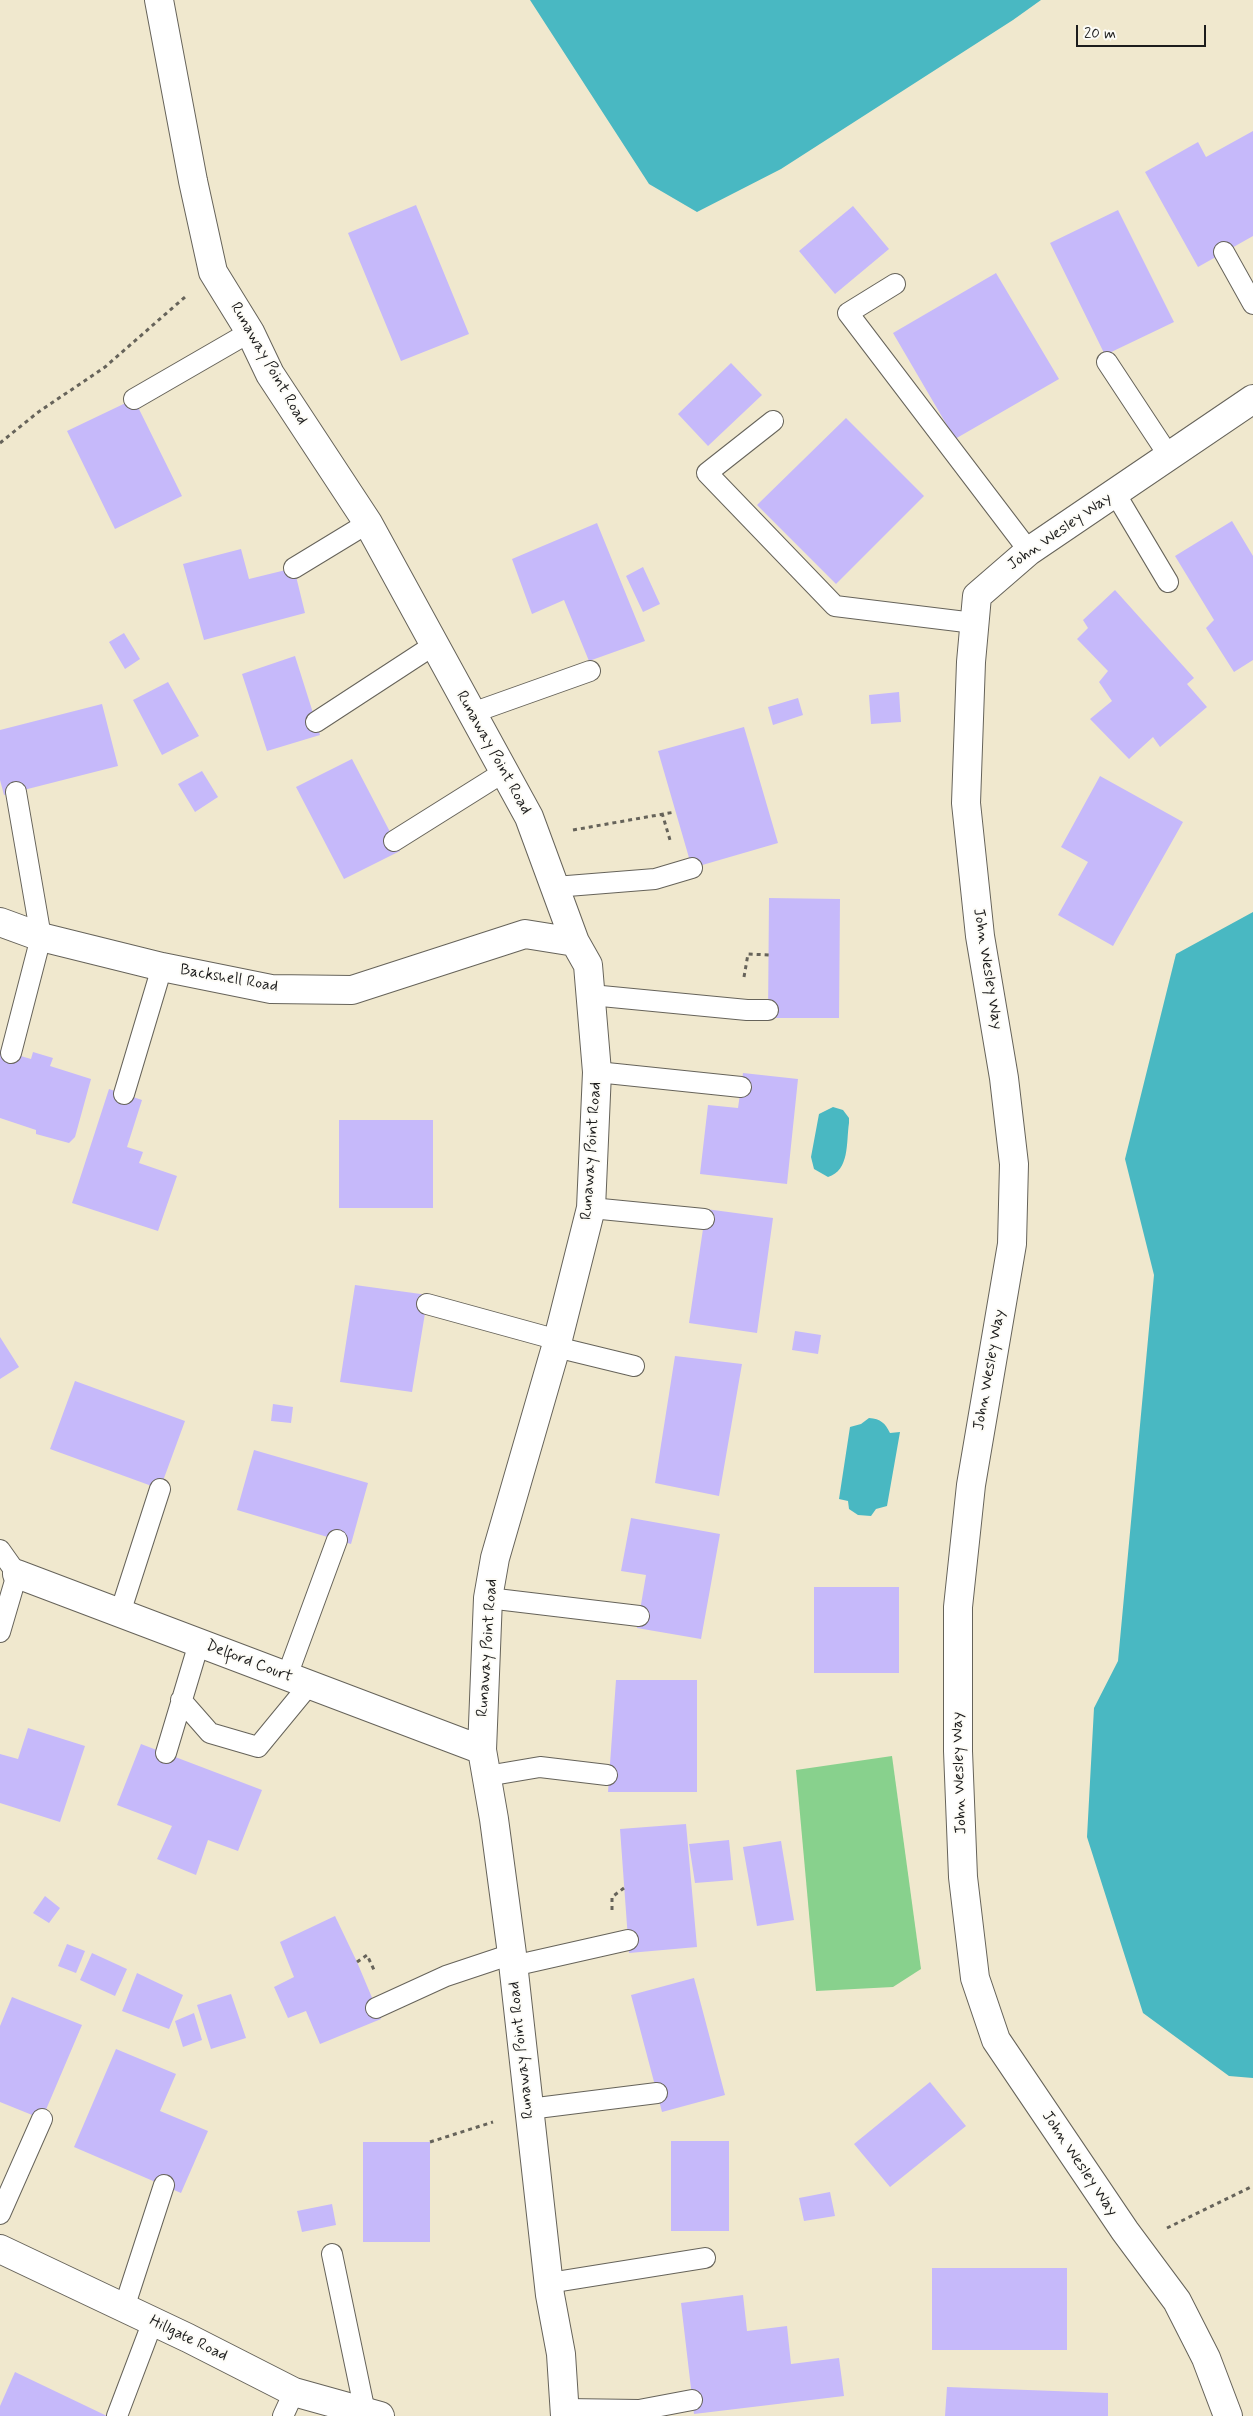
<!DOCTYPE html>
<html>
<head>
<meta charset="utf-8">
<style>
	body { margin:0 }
	#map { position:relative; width:1253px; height:2416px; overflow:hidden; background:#f0e8ce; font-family:Mynerve,sans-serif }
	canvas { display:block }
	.scale { position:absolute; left:1076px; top:25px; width:130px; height:22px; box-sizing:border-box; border:2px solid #1c1c1c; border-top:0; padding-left:6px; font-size:15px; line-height:18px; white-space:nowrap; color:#1c1c1c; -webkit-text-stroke:4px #fdfcf7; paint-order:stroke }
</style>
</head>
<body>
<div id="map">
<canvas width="1253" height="2416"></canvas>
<div class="scale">20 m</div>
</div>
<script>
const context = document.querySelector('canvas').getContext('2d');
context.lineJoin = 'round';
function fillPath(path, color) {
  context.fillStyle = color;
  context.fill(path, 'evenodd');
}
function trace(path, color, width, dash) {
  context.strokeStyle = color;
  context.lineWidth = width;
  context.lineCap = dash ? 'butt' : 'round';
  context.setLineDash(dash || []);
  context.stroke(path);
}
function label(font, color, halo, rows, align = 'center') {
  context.font = font + ' Mynerve,sans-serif';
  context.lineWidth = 4;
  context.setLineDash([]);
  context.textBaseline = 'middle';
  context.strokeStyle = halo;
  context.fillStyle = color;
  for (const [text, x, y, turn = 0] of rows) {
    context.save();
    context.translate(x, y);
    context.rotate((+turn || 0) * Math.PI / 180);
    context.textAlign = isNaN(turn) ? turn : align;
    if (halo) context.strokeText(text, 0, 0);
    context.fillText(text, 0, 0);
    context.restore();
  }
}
fillPath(new Path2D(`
	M 892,1756 L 921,1969 L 893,1987 L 816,1991 L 796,1770 Z`), '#88d18d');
fillPath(new Path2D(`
	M 530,0 L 1041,0 L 1013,20 L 781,169 L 697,212 L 649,184 Z
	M 1253,912 L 1253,2078 L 1229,2076 L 1143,2013 L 1087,1837 L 1094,1708 L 1118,1661 L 1154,1275 L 1125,1159 L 1176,954 Z
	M 833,1107 L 843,1110 L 849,1118 L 849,1123 C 846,1143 850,1170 828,1177 L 814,1169 L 811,1157 L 819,1114 Z
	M 869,1418 C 881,1419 885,1423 890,1433 L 900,1432 L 887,1506 L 876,1509 L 871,1516 L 858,1515 L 849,1509 L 848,1501 L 839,1499 L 850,1427 L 861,1424 Z`), '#49b8c2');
fillPath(new Path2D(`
	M 1253,131 L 1253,236 L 1198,267 L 1145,172 L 1198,142 L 1206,157 Z
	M 416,205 L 469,334 L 401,361 L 348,233 Z
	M 853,206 L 889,249 L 835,294 L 799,251 Z
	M 1118,210 L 1174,322 L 1105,355 L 1050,243 Z
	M 996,273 L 1059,379 L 955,439 L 893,333 Z
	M 731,363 L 762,395 L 708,446 L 678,414 Z
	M 134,399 L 182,496 L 115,529 L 67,431 Z
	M 846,418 L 924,496 L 836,584 L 757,505 Z
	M 1232,521 L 1253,556 L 1253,660 L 1234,672 L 1206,628 L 1214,620 L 1175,556 Z
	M 597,523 L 645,641 L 589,661 L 564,600 L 532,614 L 512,559 Z
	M 241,549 L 249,579 L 294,568 L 305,613 L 204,640 L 183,564 Z
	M 643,567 L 660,604 L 643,612 L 626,576 Z
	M 1115,590 L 1194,678 L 1187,684 L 1207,707 L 1160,747 L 1153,737 L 1129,759 L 1090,719 L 1112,701 L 1099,682 L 1108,671 L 1077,639 L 1088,628 L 1083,620 Z
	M 124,633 L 140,659 L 125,669 L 109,642 Z
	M 295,656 L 320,735 L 267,751 L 242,674 Z
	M 168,682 L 199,736 L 162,755 L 133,700 Z
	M 899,692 L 901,722 L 871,724 L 869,695 Z
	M 798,698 L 803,715 L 773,725 L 768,707 Z
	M 102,704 L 118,766 L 4,795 L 0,780 L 0,730 Z
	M 744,727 L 778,843 L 692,868 L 658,751 Z
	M 352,759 L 400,851 L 344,879 L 296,787 Z
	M 202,771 L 218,797 L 195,812 L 178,784 Z
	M 1100,776 L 1183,822 L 1113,946 L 1058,915 L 1088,862 L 1061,847 Z
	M 769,898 L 840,899 L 839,1018 L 768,1018 Z
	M 0,1050 L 31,1059 L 33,1052 L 53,1058 L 50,1066 L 91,1079 L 75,1137 L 69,1143 L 36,1134 L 36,1130 L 0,1118 Z
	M 743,1073 L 798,1079 L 787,1184 L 700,1174 L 708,1105 L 738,1108 Z
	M 109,1089 L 142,1100 L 127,1147 L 143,1152 L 139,1163 L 177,1176 L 158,1231 L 72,1203 Z
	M 339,1120 L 433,1120 L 433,1208 L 339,1208 Z
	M 706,1209 L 773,1218 L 757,1333 L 689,1323 Z
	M 355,1285 L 428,1295 L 412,1392 L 340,1382 Z
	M 795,1331 L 821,1335 L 818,1354 L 792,1350 Z
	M 0,1337 L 19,1367 L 0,1379 Z
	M 675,1356 L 742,1364 L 719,1496 L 655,1483 Z
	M 75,1381 L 185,1421 L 160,1489 L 50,1449 Z
	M 273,1404 L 293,1407 L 291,1423 L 271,1421 Z
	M 254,1450 L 368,1483 L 351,1544 L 237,1510 Z
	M 631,1518 L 720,1534 L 701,1639 L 637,1628 L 646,1575 L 621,1571 Z
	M 814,1587 L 899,1587 L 899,1673 L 814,1673 Z
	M 616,1680 L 697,1680 L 697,1792 L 608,1792 Z
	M 28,1728 L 85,1746 L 60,1822 L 0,1803 L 0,1754 L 18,1759 Z
	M 141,1744 L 262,1790 L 238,1851 L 208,1840 L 196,1875 L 157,1859 L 172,1826 L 117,1805 Z
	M 686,1824 L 697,1947 L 629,1953 L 620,1829 Z
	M 729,1840 L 733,1880 L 695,1883 L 689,1844 Z
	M 781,1841 L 794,1920 L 757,1926 L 743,1847 Z
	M 45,1896 L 60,1908 L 49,1923 L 33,1913 Z
	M 335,1916 L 357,1962 L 381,2019 L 320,2044 L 306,2011 L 288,2018 L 274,1987 L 294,1977 L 280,1942 Z
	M 67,1944 L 85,1951 L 76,1973 L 58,1966 Z
	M 92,1953 L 127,1969 L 115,1996 L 80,1980 Z
	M 137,1973 L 183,1995 L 169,2029 L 122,2011 Z
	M 694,1978 L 725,2095 L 662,2112 L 631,1995 Z
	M 231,1994 L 246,2038 L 211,2049 L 197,2005 Z
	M 12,1997 L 82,2025 L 42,2119 L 0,2102 L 0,2026 Z
	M 194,2013 L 202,2040 L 183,2047 L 175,2021 Z
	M 116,2049 L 176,2074 L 160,2111 L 208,2131 L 181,2193 L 74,2147 Z
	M 930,2082 L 966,2126 L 890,2187 L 854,2144 Z
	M 671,2141 L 729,2141 L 729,2231 L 671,2231 Z
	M 363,2142 L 430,2142 L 430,2242 L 363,2242 Z
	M 830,2192 L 835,2216 L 804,2221 L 799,2198 Z
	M 332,2204 L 336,2225 L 302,2232 L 297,2211 Z
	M 932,2268 L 1067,2268 L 1067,2350 L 932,2350 Z
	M 743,2295 L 747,2331 L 787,2326 L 791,2364 L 839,2358 L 844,2396 L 694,2414 L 681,2303 Z
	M 15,2372 L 107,2416 L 0,2416 L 0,2406 Z
	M 947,2387 L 1108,2393 L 1108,2416 L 945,2416 Z`), '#c6b9fa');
const service = new Path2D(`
	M 1224,252 L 1253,304
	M 895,284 L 848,313 L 1029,551
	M 1107,362 L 1169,456
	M 134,399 L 250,332
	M 773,421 L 707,473 L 835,606 L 974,623
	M 1115,493 L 1168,582
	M 294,568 L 368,523
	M 472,713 L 590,671
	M 316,722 L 434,645
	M 394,841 L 504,772
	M 555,887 L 655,879 L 692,868
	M 591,995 L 747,1010 L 768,1010
	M 11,1053 L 41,937 L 16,792
	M 597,1072 L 741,1087
	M 124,1094 L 162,967
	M 591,1208 L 704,1219
	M 427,1304 L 558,1340
	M 556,1347 L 634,1366
	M 0,1550 L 17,1574
	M 488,1598 L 639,1616
	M 120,1613 L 160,1489
	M 0,1632 L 17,1574
	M 287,1676 L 337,1540
	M 181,1700 L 210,1733 L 258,1747 L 309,1685
	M 166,1753 L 199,1643
	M 487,1776 L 540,1767 L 607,1775
	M 513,1966 L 628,1940
	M 376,2008 L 446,1976 L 512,1954
	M 529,2109 L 657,2093
	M 0,2214 L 42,2119
	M 332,2254 L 365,2412
	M 549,2283 L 705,2258
	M 124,2308 L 164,2185
	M 565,2409 L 639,2410 L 692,2400
	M 117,2416 L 153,2321
	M 283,2416 L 294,2392`);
const minor = new Path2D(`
	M 159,0 L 193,181 L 213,272 L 250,332 L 270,374 L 368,523 L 529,817 L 575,942 L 588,965 L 597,1072 L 591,1208 L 556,1347 L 495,1558 L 488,1598 L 482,1750 L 494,1819 L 512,1954 L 550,2295 L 561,2354 L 565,2416
	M 0,922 L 41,937 L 162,967 L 271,989 L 352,990 L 525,934 L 575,942
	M 17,1574 L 482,1750
	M 0,2249 L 188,2338 L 294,2392 L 380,2416
	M 1228,2416 L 1206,2358 L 1177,2301 L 1125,2231 L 996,2040 L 975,1978 L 963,1877 L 958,1751 L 958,1607 L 971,1485 L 1012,1244 L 1014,1164 L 1004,1078 L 980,936 L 966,803 L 971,662 L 977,596 L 1029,551 L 1253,399`);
trace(service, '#66635a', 22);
trace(minor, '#66635a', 30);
trace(new Path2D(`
	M 0,443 L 37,413 L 105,367 L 185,297
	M 662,813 L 670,840
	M 573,830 L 675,812
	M 744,977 L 748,954 L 769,955
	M 612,1910 L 612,1897 L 624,1888
	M 357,1962 L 367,1955 L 375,1972
	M 430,2142 L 493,2122
	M 1167,2228 L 1253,2186`), '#66635a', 3, [4, 4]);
trace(service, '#fff', 20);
trace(minor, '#fff', 28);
label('16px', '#1c1c1c', '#fdfcf7', [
	["Runaway Point Road",268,364,60],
	["John Wesley Way",1060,532,-35],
	["Runaway Point Road",493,753,61],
	["John Wesley Way",987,969,81],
	["Backshell Road",229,979,10],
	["Runaway Point Road",592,1151,-86],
	["John Wesley Way",990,1370,-80],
	["Runaway Point Road",488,1648,-86],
	["Delford Court",249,1662,21],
	["John Wesley Way",960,1773,-92],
	["Runaway Point Road",522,2050,-96],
	["John Wesley Way",1079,2164,56],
	["Hillgate Road",188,2339,26]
]);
</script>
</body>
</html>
